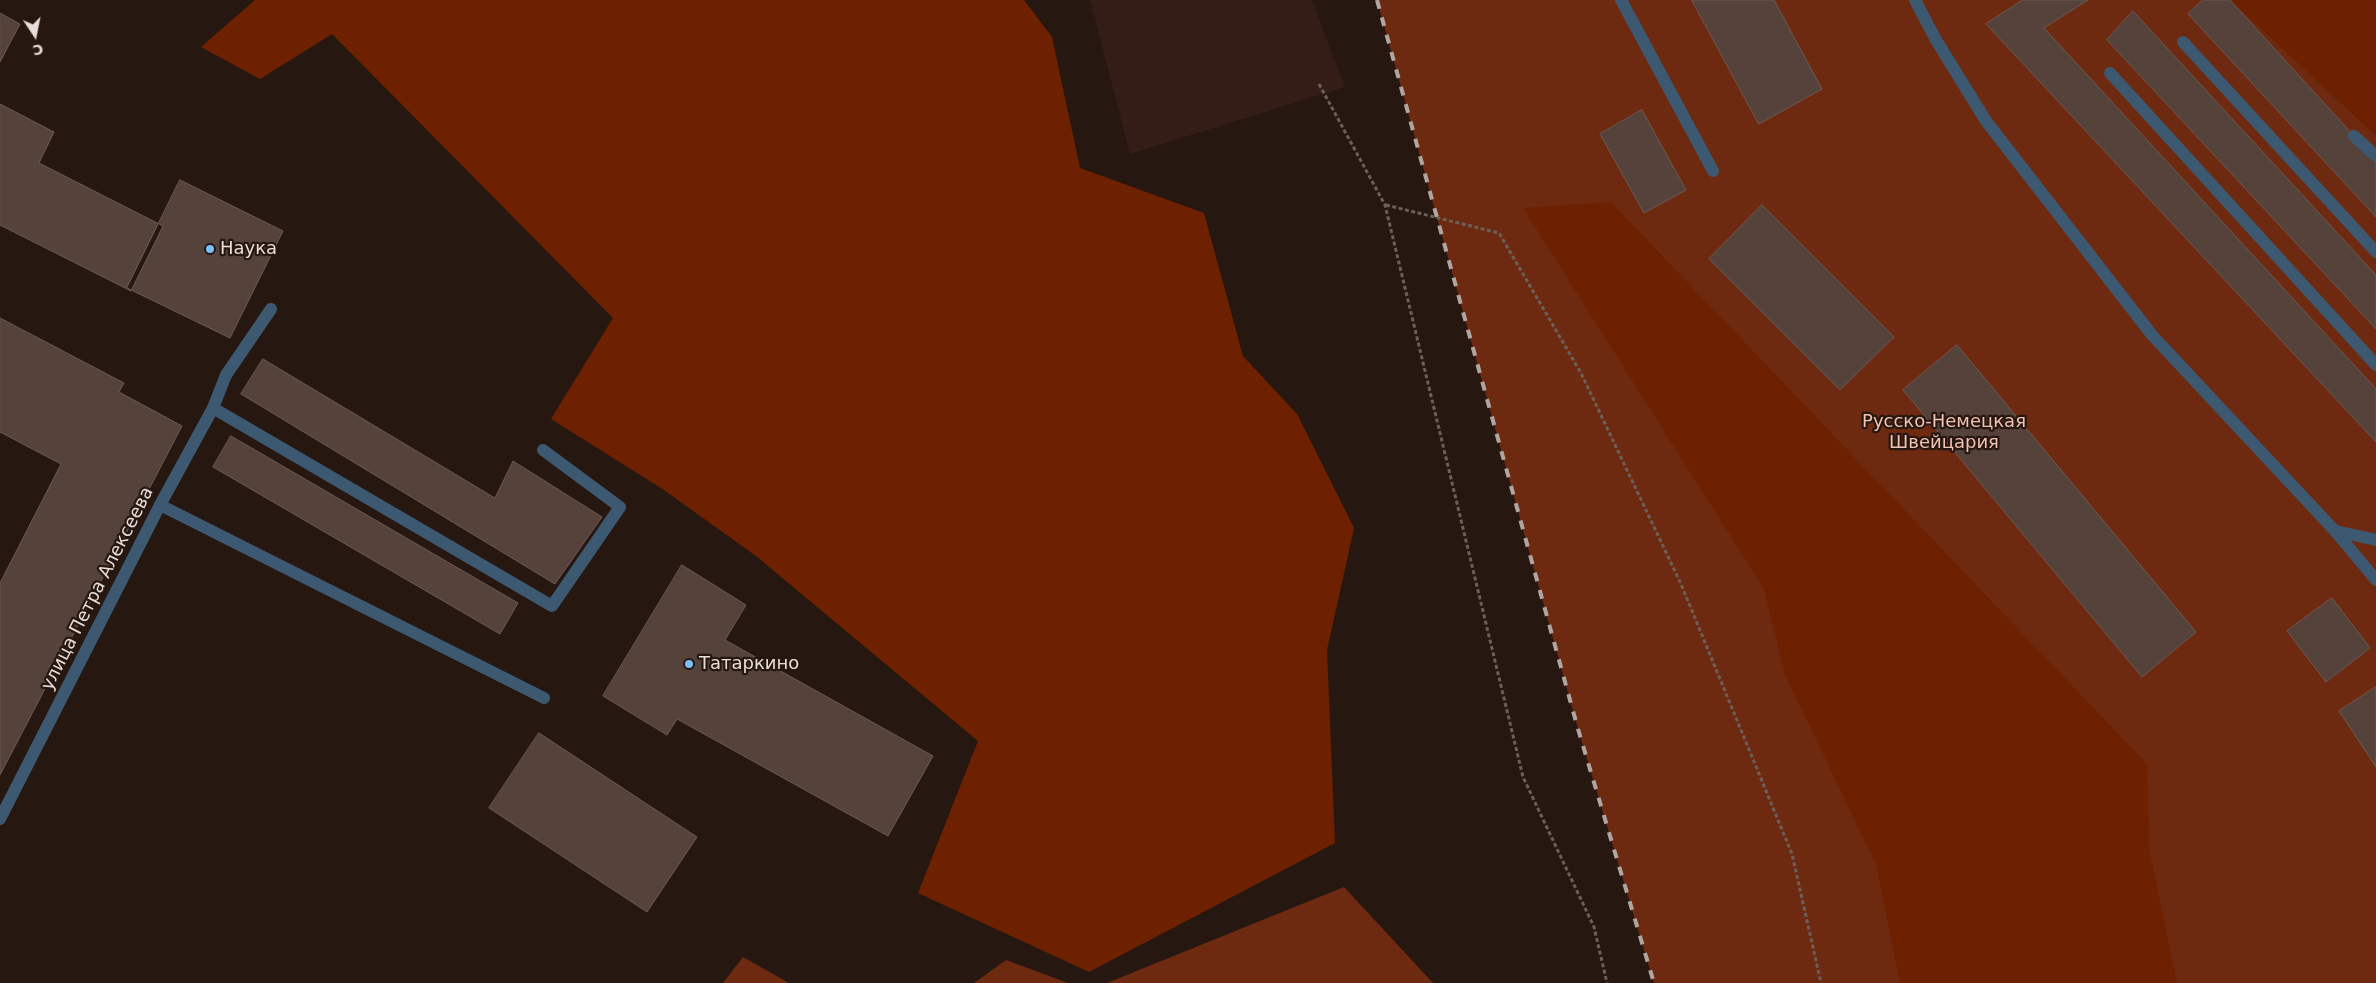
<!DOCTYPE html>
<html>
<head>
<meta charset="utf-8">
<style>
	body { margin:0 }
	#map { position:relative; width:2376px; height:983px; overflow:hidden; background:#271711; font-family:"DejaVu Sans",sans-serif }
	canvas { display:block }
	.north { position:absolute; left:10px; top:10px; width:50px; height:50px; -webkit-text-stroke:4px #271711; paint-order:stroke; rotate:169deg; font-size:14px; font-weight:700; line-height:20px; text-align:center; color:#e8ddd9 }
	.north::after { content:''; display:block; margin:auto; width:18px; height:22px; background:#e8ddd9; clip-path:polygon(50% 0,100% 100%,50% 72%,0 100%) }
</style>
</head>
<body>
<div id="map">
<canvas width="2376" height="983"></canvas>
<div class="north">С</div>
</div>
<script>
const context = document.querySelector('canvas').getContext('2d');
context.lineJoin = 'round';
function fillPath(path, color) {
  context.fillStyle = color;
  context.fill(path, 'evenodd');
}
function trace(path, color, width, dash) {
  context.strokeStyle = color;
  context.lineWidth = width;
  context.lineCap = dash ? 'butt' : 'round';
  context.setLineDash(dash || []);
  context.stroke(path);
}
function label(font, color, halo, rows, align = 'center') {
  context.font = font + ' "DejaVu Sans",sans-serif';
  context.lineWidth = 4.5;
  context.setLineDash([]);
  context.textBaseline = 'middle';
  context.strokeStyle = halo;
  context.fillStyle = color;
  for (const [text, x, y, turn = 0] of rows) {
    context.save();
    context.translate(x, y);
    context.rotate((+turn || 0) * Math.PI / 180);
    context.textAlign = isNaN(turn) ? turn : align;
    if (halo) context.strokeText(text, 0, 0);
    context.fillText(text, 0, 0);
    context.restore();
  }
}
fillPath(new Path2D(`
	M 1090,0 L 1312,0 L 1345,87 L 1130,154 Z`), '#341d16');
fillPath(new Path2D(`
	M 1377,0 L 2376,0 L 2376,983 L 1654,983 L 1578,729 Z
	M 1344,887 L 1433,983 L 1107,983 Z
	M 743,957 L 789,983 L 790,983 L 723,983 Z
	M 1006,960 L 1068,983 L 974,983 Z`), '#6d2a10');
fillPath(new Path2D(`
	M 255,0 L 1024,0 L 1052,37 L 1080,168 L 1204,213 L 1243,356 L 1297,414 L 1354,528 L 1327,650 L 1335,843 L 1089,972 L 918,893 L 978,741 L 756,556 L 661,488 L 551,419 L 613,318 L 332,34 L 260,79 L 201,47 Z
	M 2230,0 L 2376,0 L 2376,136 Z
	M 1611,202 L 2147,764 L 2149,849 L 2177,983 L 1900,983 L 1876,864 L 1785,675 L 1764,589 L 1523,208 Z`), '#6d2100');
const building = new Path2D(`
	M 1692,0 L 1774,0 L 1822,89 L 1759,124 Z
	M 2023,0 L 2088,0 L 2044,28 L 2376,389 L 2376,442 L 1986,24 Z
	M 2203,0 L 2230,0 L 2376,160 L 2376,217 L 2188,14 Z
	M 2133,11 L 2376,275 L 2376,329 L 2107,40 Z
	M 0,13 L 20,24 L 0,62 Z
	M 0,104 L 54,132 L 39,163 L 163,226 L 131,291 L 0,225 Z
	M 1642,110 L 1686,190 L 1644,213 L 1600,134 Z
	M 180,180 L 283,231 L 230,338 L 127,288 Z
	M 1762,205 L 1894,337 L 1840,390 L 1709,259 Z
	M 0,318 L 124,383 L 119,392 L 182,426 L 0,775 L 0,583 L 61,464 L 0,432 Z
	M 1957,345 L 2196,632 L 2142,677 L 1903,390 Z
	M 263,359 L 495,498 L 513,461 L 602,517 L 555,584 L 241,394 Z
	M 231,436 L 518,603 L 500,634 L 213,467 Z
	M 682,565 L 746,605 L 725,640 L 933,756 L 888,836 L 677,719 L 667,735 L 603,696 Z
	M 2332,598 L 2370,648 L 2326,682 L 2287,631 Z
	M 2376,687 L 2376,767 L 2339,711 Z
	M 539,733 L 697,837 L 647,912 L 489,808 Z`);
fillPath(building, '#54423b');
trace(building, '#6d5953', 1);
trace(new Path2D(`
	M 1319,84 L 1385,205 L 1523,777 L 1594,927 L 1607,983
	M 1386,205 L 1499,233 L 1581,373 L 1681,584 L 1792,854 L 1821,983`), '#6d5e59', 3, [4, 2.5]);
trace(new Path2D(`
	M 1621,0 L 1713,171
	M 2183,42 L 2376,252
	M 2110,73 L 2376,365
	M 2354,136 L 2376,156
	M 226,375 L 271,309
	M 213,408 L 552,606 L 620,507 L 543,450
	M 160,505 L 544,698
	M 2335,531 L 2376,580
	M 2335,531 L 2376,540`), '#3d5971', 12);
trace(new Path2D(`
	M 1915,0 L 1936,40 L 1986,121 L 2152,335 L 2335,531
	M 0,819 L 160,505 L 213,408 L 226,375`), '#3d5971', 12);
trace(new Path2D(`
	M 1377,0 L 1578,729 L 1654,983`), '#b1a5a0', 4, [9, 9]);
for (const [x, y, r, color] of [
	[210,249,5,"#7abff8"],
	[689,664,5,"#7abff8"]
]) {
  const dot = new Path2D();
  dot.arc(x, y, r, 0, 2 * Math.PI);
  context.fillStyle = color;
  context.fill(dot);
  trace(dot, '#271711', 2);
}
label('18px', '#e8ddd9', '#271711', [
	["Наука",220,249],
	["Татаркино",699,664]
], 'left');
label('18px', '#f0c2b2', '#271711', [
	["Русско-Немецкая",1944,422],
	["Швейцария",1944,443]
]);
label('18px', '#e8ddd9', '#271711', [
	["улица Петра Алексеева",98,589,-63]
]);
</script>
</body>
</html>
